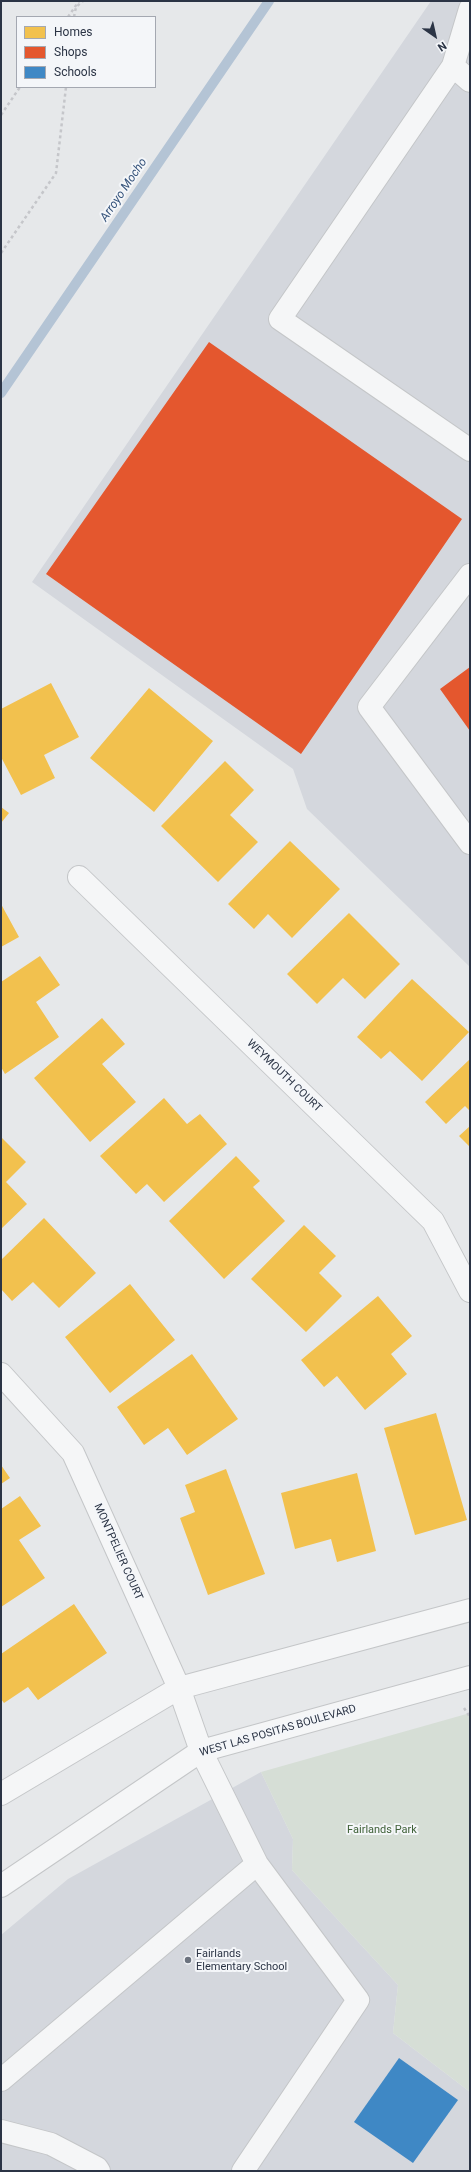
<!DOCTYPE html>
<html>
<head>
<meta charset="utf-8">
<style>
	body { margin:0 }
	#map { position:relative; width:471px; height:2172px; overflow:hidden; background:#e6e8ea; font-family:Roboto,sans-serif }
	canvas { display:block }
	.frame { position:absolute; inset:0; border:2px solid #2b3445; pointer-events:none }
	.legend { position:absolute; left:16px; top:16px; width:140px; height:72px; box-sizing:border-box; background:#f4f6f9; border:1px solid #a4a8b1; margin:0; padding:5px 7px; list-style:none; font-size:12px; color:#2b3445 }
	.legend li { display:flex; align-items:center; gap:8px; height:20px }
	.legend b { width:20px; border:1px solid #a4a8b1 }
	.north { position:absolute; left:415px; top:16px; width:40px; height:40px; -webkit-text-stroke:3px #f4f6f9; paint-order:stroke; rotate:146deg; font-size:11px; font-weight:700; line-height:16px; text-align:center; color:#2b3445 }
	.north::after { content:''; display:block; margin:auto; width:14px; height:18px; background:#2b3445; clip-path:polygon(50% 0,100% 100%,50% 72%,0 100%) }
</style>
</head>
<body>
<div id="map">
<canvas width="471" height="2172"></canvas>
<div class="frame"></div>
<ul class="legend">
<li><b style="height:11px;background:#f2c14e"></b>Homes</li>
<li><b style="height:11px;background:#e4572e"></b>Shops</li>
<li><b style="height:11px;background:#3f88c5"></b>Schools</li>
</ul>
<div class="north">N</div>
</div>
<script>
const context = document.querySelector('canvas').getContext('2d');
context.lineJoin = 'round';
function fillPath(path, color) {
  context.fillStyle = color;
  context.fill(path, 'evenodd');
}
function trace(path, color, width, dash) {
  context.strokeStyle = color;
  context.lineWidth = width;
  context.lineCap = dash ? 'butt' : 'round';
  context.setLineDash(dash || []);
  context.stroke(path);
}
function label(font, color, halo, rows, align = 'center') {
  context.font = font + ' Roboto,sans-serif';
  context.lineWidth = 4;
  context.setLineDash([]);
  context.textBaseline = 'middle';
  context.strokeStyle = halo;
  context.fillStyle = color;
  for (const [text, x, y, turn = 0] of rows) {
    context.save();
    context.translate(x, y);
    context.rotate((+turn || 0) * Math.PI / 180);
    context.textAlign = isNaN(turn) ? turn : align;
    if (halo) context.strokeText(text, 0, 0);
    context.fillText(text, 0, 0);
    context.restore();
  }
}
fillPath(new Path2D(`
	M 431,1 L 468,1 L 470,3 L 470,967 L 307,809 L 293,769 L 32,582 Z
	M 261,1772 L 293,1839 L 292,1870 L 398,1985 L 393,2033 L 470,2092 L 470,2171 L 1,2171 L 1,1935 L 68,1879 Z`), '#d4d7dd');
fillPath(new Path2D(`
	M 470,1713 L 470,2092 L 393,2033 L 398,1985 L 292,1870 L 293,1839 L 261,1772 Z`), '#d6ded6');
fillPath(new Path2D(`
	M 51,683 L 79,737 L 44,755 L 55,778 L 21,795 L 1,757 L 1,709 Z
	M 149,688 L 213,741 L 154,812 L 90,758 Z
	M 225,761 L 254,790 L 230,815 L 258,842 L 218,882 L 161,826 Z
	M 1,807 L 9,813 L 1,823 Z
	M 290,841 L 340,889 L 292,938 L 268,914 L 254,929 L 228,904 Z
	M 1,904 L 19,937 L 1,947 Z
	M 349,913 L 400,964 L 365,999 L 343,978 L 317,1004 L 287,974 Z
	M 40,956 L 60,985 L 36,1002 L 59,1037 L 5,1074 L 1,1067 L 1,982 Z
	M 412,979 L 469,1032 L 422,1081 L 390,1051 L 381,1059 L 357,1037 Z
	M 102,1018 L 125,1044 L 102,1064 L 136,1102 L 90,1142 L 34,1078 Z
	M 470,1059 L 470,1111 L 465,1106 L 446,1124 L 425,1102 Z
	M 164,1098 L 187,1124 L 200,1114 L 227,1144 L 164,1202 L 147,1184 L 136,1194 L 100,1156 Z
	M 470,1126 L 470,1147 L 459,1136 Z
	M 1,1137 L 26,1162 L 6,1182 L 27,1204 L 1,1229 Z
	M 236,1156 L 260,1181 L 253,1187 L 285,1221 L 224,1279 L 169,1221 Z
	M 44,1218 L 96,1273 L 59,1308 L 33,1282 L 12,1301 L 1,1289 L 1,1260 Z
	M 304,1225 L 336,1256 L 319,1273 L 342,1296 L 306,1332 L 251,1279 Z
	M 130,1284 L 175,1340 L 110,1393 L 65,1337 Z
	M 378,1296 L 412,1336 L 391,1354 L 407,1374 L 365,1410 L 337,1376 L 324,1387 L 301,1360 Z
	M 192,1354 L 238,1419 L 187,1455 L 168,1428 L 144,1445 L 117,1407 Z
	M 436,1413 L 467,1520 L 415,1535 L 384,1428 Z
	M 1,1465 L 10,1478 L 1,1484 Z
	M 226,1469 L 265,1574 L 208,1595 L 180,1518 L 195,1512 L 185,1485 Z
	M 357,1473 L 376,1551 L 337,1562 L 331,1539 L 295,1549 L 281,1493 Z
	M 20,1496 L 41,1526 L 19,1540 L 45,1578 L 1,1607 L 1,1509 Z
	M 74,1604 L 107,1653 L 38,1700 L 28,1687 L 4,1703 L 1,1699 L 1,1654 Z`), '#f2c14e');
fillPath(new Path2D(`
	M 209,342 L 462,519 L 301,754 L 46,574 Z
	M 470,667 L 470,731 L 440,689 Z`), '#e4572e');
fillPath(new Path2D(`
	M 399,2058 L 458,2100 L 413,2163 L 354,2122 Z`), '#3f88c5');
trace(new Path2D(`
	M 1,393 L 269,1`), '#b4c4d5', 10);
const minor = new Path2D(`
	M 470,9 L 453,66 L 280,319 L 470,450
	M 453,66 L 470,81
	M 470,575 L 369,707 L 470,843
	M 79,877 L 433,1221 L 470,1291
	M 1,1374 L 73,1453 L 179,1688 L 201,1751 L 257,1864 L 358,2000 L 243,2171
	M 1,1794 L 179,1688 L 470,1610
	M 1,1886 L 201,1751 L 470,1677
	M 1,2080 L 257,1864
	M 1,2131 L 51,2144 L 97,2168 L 99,2171`);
trace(minor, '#c4c6c8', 24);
trace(new Path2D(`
	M 68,17 L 79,1
	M 74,17 L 76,7 L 83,1
	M 1,115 L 20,87
	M 1,253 L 56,173 L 66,87
	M 464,1708 L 470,1717`), '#c5c6ca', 2.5, [3, 3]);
trace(minor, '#f5f6f7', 22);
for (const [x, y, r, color] of [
	[188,1960,4,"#6c737f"]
]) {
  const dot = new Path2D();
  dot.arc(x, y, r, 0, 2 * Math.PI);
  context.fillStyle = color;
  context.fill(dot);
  trace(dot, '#f4f6f9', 1.5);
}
label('11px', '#2b3445', '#f4f6f9', [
	["WEYMOUTH COURT",284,1076,44],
	["MONTPELIER COURT",118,1552,66],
	["WEST LAS POSITAS BOULEVARD",278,1731,-16]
]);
label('11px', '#3f6138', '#f4f6f9', [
	["Fairlands Park",382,1830]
]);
label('11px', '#2b3445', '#f4f6f9', [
	["Fairlands",196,1954],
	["Elementary School",196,1967]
], 'left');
label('italic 12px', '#34527a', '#f4f6f9', [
	["Arroyo Mocho",124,190,-56]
]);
</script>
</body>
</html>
